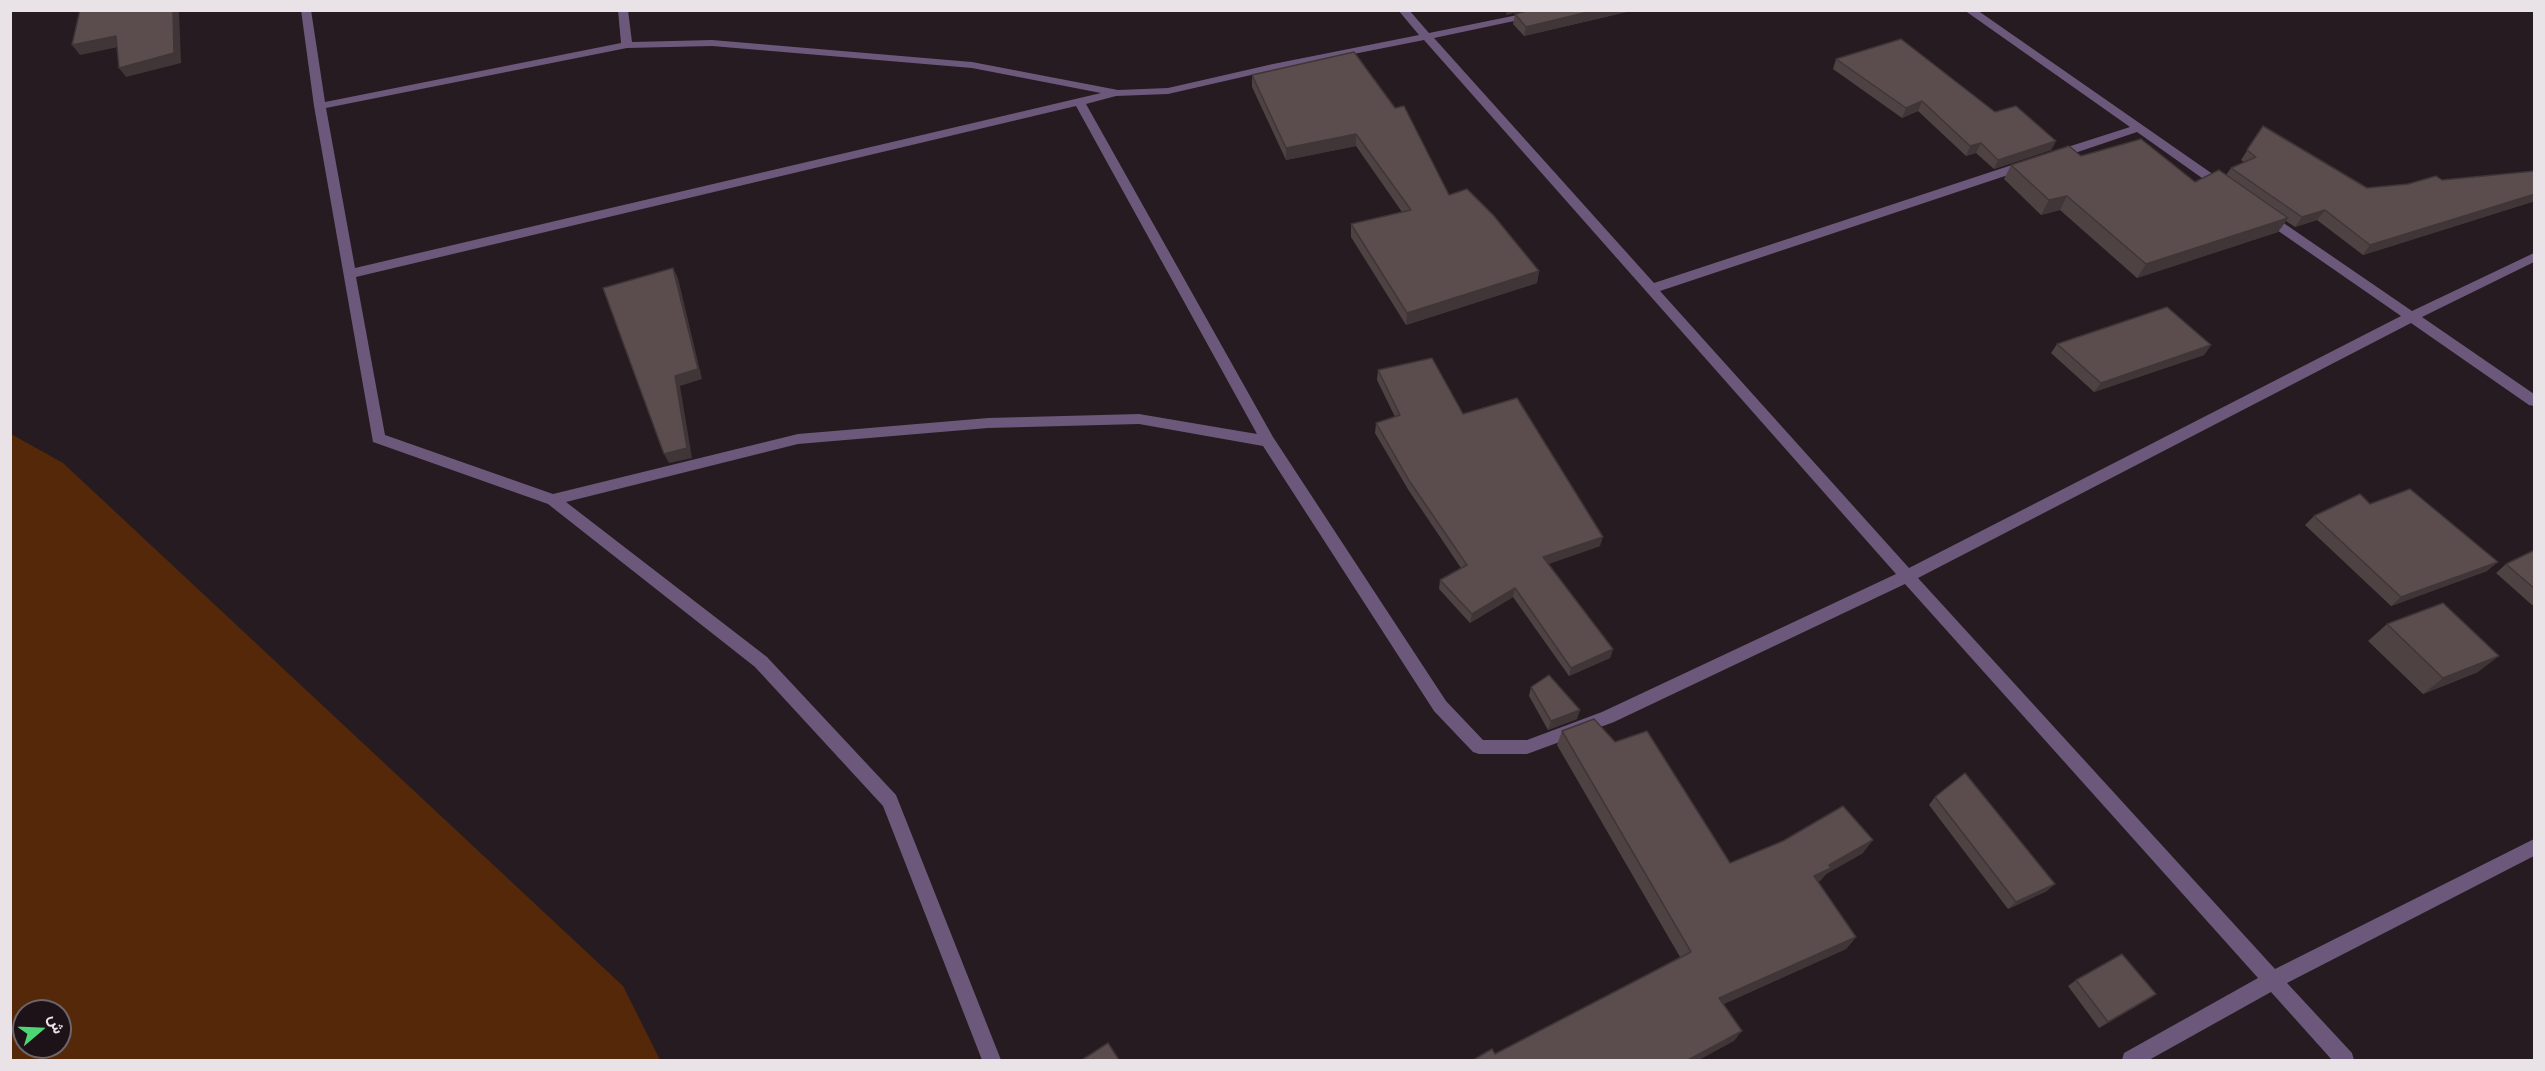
<!DOCTYPE html>
<html>
<head>
<meta charset="utf-8">
<style>
	body { margin:0 }
	#map { position:relative; width:2545px; height:1071px; overflow:hidden; background:#251b21; font-family:Manrope,Vazirmatn,sans-serif }
	canvas { display:block }
	.frame { position:absolute; inset:0; border:12px solid #e9e2e6; pointer-events:none }
	.north { position:absolute; left:12px; top:999px; width:60px; height:60px; box-sizing:border-box; background:#1c1217; border:2px solid #6e656a; border-radius:50%; rotate:71deg; font-size:16px; font-weight:700; line-height:24px; text-align:center; color:#e9e2e6 }
	.north::after { content:''; display:block; margin:auto; width:21px; height:27px; background:#4ed675; clip-path:polygon(50% 0,100% 100%,50% 72%,0 100%) }
</style>
</head>
<body>
<div id="map">
<canvas width="2545" height="1071"></canvas>
<div class="frame"></div>
<div class="north">ش</div>
</div>
<script>
const context = document.querySelector('canvas').getContext('2d');
context.lineJoin = 'round';
function fillPath(path, color) {
  context.fillStyle = color;
  context.fill(path, 'evenodd');
}
function trace(path, color, width, dash) {
  context.strokeStyle = color;
  context.lineWidth = width;
  context.lineCap = dash ? 'butt' : 'round';
  context.setLineDash(dash || []);
  context.stroke(path);
}
fillPath(new Path2D(`
	M 11,434 L 63,463 L 623,986 L 660,1060 L 11,1060 ZM 24,1011 L 60,1011 L 60,1047 L 24,1047 Z`), '#552809');
fillPath(new Path2D(`
	M 301,10 L 311,10 L 325,102 L 621,43 L 618,10 L 628,10 L 632,42 L 712,40 L 972,62 L 1118,90 L 1168,88 L 1273,64 L 1419,35 L 1398,10 L 1409,10 L 1429,33 L 1542,10 L 1566,10 L 1434,38 L 1654,283 L 2024,161 L 2032,161 L 2032,167 L 1660,291 L 1909,568 L 2401,316 L 2261,219 L 2259,216 L 2261,213 L 2269,213 L 2412,311 L 2534,253 L 2534,262 L 2422,317 L 2534,394 L 2534,406 L 2529,405 L 2411,323 L 1918,578 L 2275,969 L 2534,839 L 2534,856 L 2287,983 L 2352,1053 L 2354,1060 L 2332,1060 L 2271,992 L 2149,1060 L 2122,1060 L 2124,1053 L 2258,978 L 1905,584 L 1614,722 L 1527,754 L 1479,754 L 1473,752 L 1434,711 L 1263,446 L 1139,424 L 988,428 L 798,444 L 566,502 L 767,657 L 896,795 L 1001,1060 L 982,1060 L 883,806 L 755,667 L 548,504 L 373,442 L 314,106 ZM 1424,40 L 1896,574 L 1602,712 L 1527,740 L 1483,740 L 1446,701 L 1273,437 L 1086,104 L 1116,96 L 1168,94 L 1273,70 ZM 712,46 L 972,68 L 1101,93 L 355,268 L 326,108 L 627,48 ZM 1076,106 L 1257,434 L 1139,414 L 988,418 L 798,434 L 553,494 L 385,435 L 356,277 Z
	M 1964,10 L 1977,10 L 2227,184 L 2227,190 L 2219,190 L 2137,132 L 2060,158 L 2052,158 L 2052,152 L 2130,127 Z`), '#6c587a');
fillPath(new Path2D(`
	M 1530,10 L 1635,10 L 1524,36 L 1513,24 L 1515,14 Z
	M 1354,52 L 1449,195 L 1539,271 L 1537,283 L 1406,325 L 1351,237 L 1351,224 L 1402,212 L 1356,146 L 1286,160 L 1252,87 L 1252,75 Z
	M 1836,59 L 1995,112 L 2056,141 L 2051,150 L 1994,169 L 1976,153 L 1966,156 L 1918,111 L 1902,118 L 1833,69 Z
	M 2263,126 L 2367,188 L 2535,171 L 2535,201 L 2363,255 L 2317,220 L 2295,227 L 2286,221 L 2278,232 L 2137,278 L 2060,210 L 2041,215 L 2004,179 L 2011,165 L 2081,156 L 2195,182 L 2226,175 L 2231,168 L 2244,162 L 2241,160 Z
	M 2057,344 L 2211,345 L 2204,355 L 2094,392 L 2051,353 Z
	M 1378,370 L 1463,414 L 1600,546 L 1548,564 L 1613,649 L 1610,658 L 1569,676 L 1513,597 L 1470,623 L 1439,589 L 1440,580 L 1461,568 L 1409,491 L 1375,433 L 1376,423 L 1395,417 L 1377,380 Z
	M 2370,504 L 2487,571 L 2391,606 L 2305,525 L 2314,516 Z
	M 2535,550 L 2535,604 L 2532,605 L 2496,573 L 2506,564 Z
	M 2387,624 L 2478,672 L 2423,694 L 2368,641 Z
	M 1531,687 L 1577,719 L 1548,730 L 1529,696 Z
	M 1562,731 L 1615,742 L 1730,863 L 1863,853 L 1826,874 L 1821,880 L 1818,882 L 1856,937 L 1846,949 L 1723,1004 L 1734,1041 L 1495,1054 L 1680,957 L 1557,745 Z
	M 1935,797 L 2047,891 L 2008,909 L 1929,805 Z
	M 2076,980 L 2156,994 L 2147,1000 L 2099,1028 L 2068,986 Z`), '#4e4243');
fillPath(new Path2D(`
	M 173,10 L 179,10 L 181,63 L 126,77 L 119,68 Z
	M 1507,10 L 1528,10 L 1506,15 Z
	M 1596,10 L 1635,10 L 1524,36 L 1526,27 Z
	M 116,36 L 123,46 L 80,55 L 72,45 Z
	M 1922,101 L 1918,111 L 1902,118 L 1906,108 Z
	M 1356,134 L 1356,146 L 1286,160 L 1286,148 Z
	M 2056,141 L 2051,150 L 1994,169 L 1998,160 Z
	M 1981,143 L 1976,153 L 1966,156 L 1970,146 Z
	M 2535,194 L 2535,201 L 2363,255 L 2370,245 Z
	M 2067,196 L 2060,210 L 2041,215 L 2049,200 Z
	M 2325,210 L 2317,220 L 2295,227 L 2302,217 Z
	M 2288,218 L 2278,232 L 2137,278 L 2146,264 Z
	M 673,268 L 678,278 L 702,379 L 680,386 L 692,458 L 669,463 L 664,454 L 675,376 Z
	M 1539,271 L 1537,283 L 1406,325 L 1407,313 Z
	M 2211,345 L 2204,355 L 2094,392 L 2101,383 Z
	M 1603,537 L 1600,546 L 1540,567 L 1543,557 Z
	M 2498,562 L 2487,571 L 2391,606 L 2401,597 Z
	M 1515,588 L 1513,597 L 1470,623 L 1472,614 Z
	M 1613,649 L 1610,658 L 1569,676 L 1571,668 Z
	M 2499,656 L 2478,672 L 2423,694 L 2443,678 Z
	M 1580,710 L 1577,719 L 1548,730 L 1551,721 Z
	M 1873,840 L 1863,853 L 1826,874 L 1821,880 L 1805,888 L 1814,876 L 1829,865 Z
	M 2055,884 L 2047,891 L 2008,909 L 2016,902 Z
	M 1856,937 L 1846,949 L 1711,1010 L 1719,998 Z
	M 2156,994 L 2147,1000 L 2099,1028 L 2108,1022 Z
	M 1742,1031 L 1734,1041 L 1699,1060 L 1688,1060 Z`), '#403637');
const building = new Path2D(`
	M 80,10 L 173,10 L 174,53 L 119,68 L 116,36 L 72,45 Z
	M 1530,10 L 1596,10 L 1526,27 L 1515,14 Z
	M 1901,39 L 1995,112 L 2016,106 L 2056,141 L 1998,160 L 1981,143 L 1970,146 L 1922,101 L 1906,108 L 1836,59 Z
	M 1354,52 L 1395,108 L 1404,106 L 1449,195 L 1467,189 L 1494,216 L 1539,271 L 1407,313 L 1351,224 L 1411,210 L 1356,134 L 1286,148 L 1252,75 Z
	M 2263,126 L 2367,188 L 2408,184 L 2436,176 L 2442,180 L 2535,171 L 2535,194 L 2370,245 L 2325,210 L 2302,217 L 2231,168 L 2256,157 L 2247,150 Z
	M 2141,139 L 2195,182 L 2219,170 L 2288,218 L 2146,264 L 2067,196 L 2049,200 L 2011,165 L 2069,146 L 2081,156 Z
	M 673,268 L 698,369 L 675,376 L 687,448 L 664,454 L 603,288 Z
	M 2167,307 L 2211,345 L 2101,383 L 2057,344 Z
	M 1432,358 L 1463,414 L 1517,398 L 1603,537 L 1543,557 L 1613,649 L 1571,668 L 1515,588 L 1472,614 L 1440,580 L 1467,565 L 1410,482 L 1376,423 L 1400,415 L 1378,370 Z
	M 2410,489 L 2498,562 L 2401,597 L 2314,516 L 2360,494 L 2370,504 Z
	M 2535,550 L 2535,589 L 2506,564 Z
	M 2443,603 L 2499,656 L 2443,678 L 2387,624 Z
	M 1549,675 L 1580,710 L 1551,721 L 1531,687 Z
	M 1594,719 L 1615,742 L 1647,731 L 1730,863 L 1783,841 L 1843,806 L 1873,840 L 1829,865 L 1831,868 L 1814,876 L 1856,937 L 1719,998 L 1742,1031 L 1688,1060 L 1473,1060 L 1492,1049 L 1495,1054 L 1691,952 L 1562,731 Z
	M 1965,773 L 2055,884 L 2016,902 L 1935,797 Z
	M 2122,954 L 2156,994 L 2108,1022 L 2076,980 Z
	M 1108,1043 L 1119,1060 L 1082,1060 Z`);
fillPath(building, '#5b4d4e');
trace(building, '#403637', 1.5);
</script>
</body>
</html>
